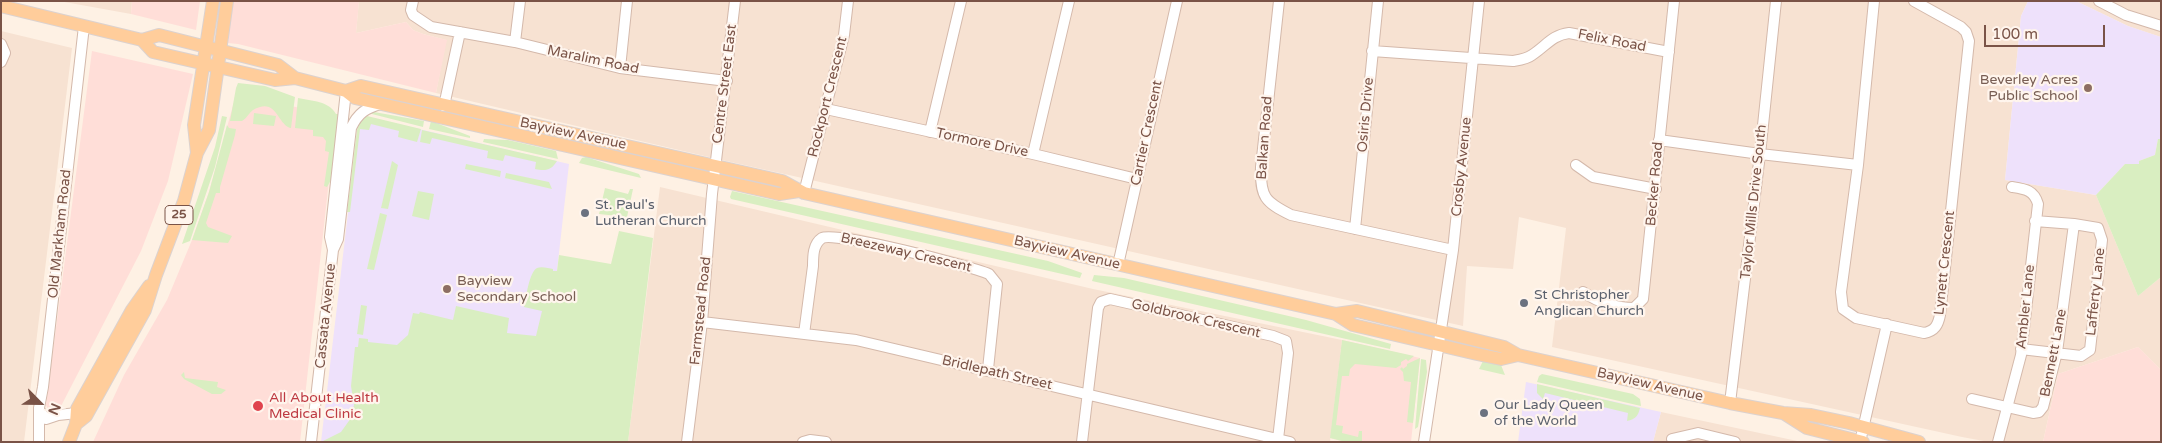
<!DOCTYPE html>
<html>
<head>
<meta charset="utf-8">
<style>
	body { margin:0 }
	#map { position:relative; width:2162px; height:443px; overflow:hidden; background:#fef1e4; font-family:"Varela Round",sans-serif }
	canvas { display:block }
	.frame { position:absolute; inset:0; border:2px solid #7a5347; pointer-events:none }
	.north { position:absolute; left:15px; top:378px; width:50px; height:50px; -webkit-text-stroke:4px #fff5ed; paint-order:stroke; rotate:113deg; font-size:14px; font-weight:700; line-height:20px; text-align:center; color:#7a5347 }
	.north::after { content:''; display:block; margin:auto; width:18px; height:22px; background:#7a5347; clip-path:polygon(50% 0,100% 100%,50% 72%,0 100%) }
	.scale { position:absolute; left:1984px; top:25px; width:121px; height:22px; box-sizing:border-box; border:2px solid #7a5347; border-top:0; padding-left:6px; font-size:15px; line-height:18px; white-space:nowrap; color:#7a5347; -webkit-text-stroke:4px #fff5ed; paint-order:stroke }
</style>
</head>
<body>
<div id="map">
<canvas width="2162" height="443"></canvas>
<div class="frame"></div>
<div class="north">N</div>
<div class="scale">100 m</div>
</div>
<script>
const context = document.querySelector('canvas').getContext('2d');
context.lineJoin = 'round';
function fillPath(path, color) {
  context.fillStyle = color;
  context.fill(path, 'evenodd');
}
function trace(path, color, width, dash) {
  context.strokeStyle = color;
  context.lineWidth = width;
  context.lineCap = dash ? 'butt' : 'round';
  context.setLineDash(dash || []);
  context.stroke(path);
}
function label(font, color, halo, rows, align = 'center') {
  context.font = font + ' "Varela Round",sans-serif';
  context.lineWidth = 4.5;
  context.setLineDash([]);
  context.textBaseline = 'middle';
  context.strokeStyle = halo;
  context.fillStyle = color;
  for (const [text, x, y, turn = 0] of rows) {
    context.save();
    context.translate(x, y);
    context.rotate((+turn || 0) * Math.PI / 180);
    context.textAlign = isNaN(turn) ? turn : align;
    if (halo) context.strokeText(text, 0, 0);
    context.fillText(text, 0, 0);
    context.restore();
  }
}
fillPath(new Path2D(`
	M 59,1 L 132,1 L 131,14 Z
	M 359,1 L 2028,1 L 2021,16 L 2005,180 L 2096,195 L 2138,296 L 2161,277 L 2161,370 L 2138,347 L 2058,374 L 2043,442 L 1989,442 L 1962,437 L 1552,347 L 1566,228 L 1519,217 L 1513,269 L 1467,266 L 1463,326 L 713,158 L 436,93 L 446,40 L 423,34 L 413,30 L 406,22 L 356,33 Z
	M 2076,1 L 2161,1 L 2161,37 L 2128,26 Z
	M 1,31 L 72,48 L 24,442 L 1,442 Z
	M 660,187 L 1093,289 L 1342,340 L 1330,442 L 628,442 Z
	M 1661,412 L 1802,442 L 1653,442 Z`), '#f7e2d2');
fillPath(new Path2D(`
	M 132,1 L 200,1 L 196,30 L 131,14 Z
	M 232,1 L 359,1 L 356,33 L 406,22 L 413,30 L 423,34 L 447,40 L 436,93 L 238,44 L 228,43 Z
	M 92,51 L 193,74 L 168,181 L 141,251 L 59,410 L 50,413 L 46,405 Z
	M 250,97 L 323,113 L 332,153 L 300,442 L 93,442 L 124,375 L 167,300 L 192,240 L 209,192 L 234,102 Z
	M 1342,340 L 1420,358 L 1411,442 L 1346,442 L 1330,438 Z
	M 2138,347 L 2161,370 L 2161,442 L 2043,442 L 2058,374 Z`), '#ffded8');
fillPath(new Path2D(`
	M 2028,1 L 2076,1 L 2128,26 L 2161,37 L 2161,139 L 2158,139 L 2155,155 L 2139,161 L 2139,164 L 2125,164 L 2096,195 L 2005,180 L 2021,16 Z
	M 372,118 L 569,164 L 552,315 L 628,442 L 321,442 L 358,128 Z
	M 1526,382 L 1661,412 L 1653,442 L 1518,442 Z`), '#eee1fb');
fillPath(new Path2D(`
	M 238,83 L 265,86 L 295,97 L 291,128 C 277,125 277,96 253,110 C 249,113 247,118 242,121 L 230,121 L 236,88 Z
	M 298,98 C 312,101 329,101 336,114 L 339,114 L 331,180 L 327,187 L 324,186 L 329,152 L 325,151 L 326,141 L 323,137 L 313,136 L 313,130 L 295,128 Z
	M 374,112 L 424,121 L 423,127 L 368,113 Z
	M 254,113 L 276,116 L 274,126 L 253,124 Z
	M 222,116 L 227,117 L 215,167 L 190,241 L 182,244 L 215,147 Z
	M 367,116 L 421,129 L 417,142 L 398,137 L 399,131 L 371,124 L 369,130 L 360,129 L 350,212 L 347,212 L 357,130 L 359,123 Z
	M 431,121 L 470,136 L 470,138 L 429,129 Z
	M 227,125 L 229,128 L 236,129 L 235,135 L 220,187 L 220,193 L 216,193 L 206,223 L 208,227 L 232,236 L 228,243 L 192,240 L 209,192 Z
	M 422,130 L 557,161 C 551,171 545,171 535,169 L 536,162 L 505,155 L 503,161 L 487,158 L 488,151 L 432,138 L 430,144 L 420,142 Z
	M 484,139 L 508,140 L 556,151 L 558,159 L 483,142 Z
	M 2158,139 L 2161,139 L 2161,277 L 2138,296 L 2096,195 L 2125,164 L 2139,164 L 2139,161 L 2155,155 Z
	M 586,157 L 639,174 L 641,178 L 579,163 L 582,158 Z
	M 392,161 L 398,165 L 388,209 L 381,208 Z
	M 466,164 L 501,171 L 500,177 L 465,169 Z
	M 506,173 L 549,182 L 552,189 L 505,178 Z
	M 605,188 L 628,194 L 630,189 L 633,189 L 627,217 L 599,214 Z
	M 418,191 L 434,194 L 429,220 L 412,216 Z
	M 732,191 L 1048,261 L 1082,273 L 1080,278 L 731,199 L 730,197 Z
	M 380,213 L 387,215 L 374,270 L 367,269 Z
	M 619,231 L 653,238 L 628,442 L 321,442 L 341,432 L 351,418 L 354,405 L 351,386 L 355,347 L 358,347 L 359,338 L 368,339 L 368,342 L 397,345 L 408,335 L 413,313 L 419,314 L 420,312 L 453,320 L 456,306 L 509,318 L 507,333 L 536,336 L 542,311 L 524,307 C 526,299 529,272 537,268 C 541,266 549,268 553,269 L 553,271 L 557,271 L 559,255 L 611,264 Z
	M 1094,275 L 1124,278 L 1306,320 L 1391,344 L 1390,349 L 1092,281 Z
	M 361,305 L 367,306 L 363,335 L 357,334 Z
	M 1342,340 L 1414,356 L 1408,361 L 1406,359 L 1401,362 L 1401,365 L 1396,368 L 1355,364 L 1350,369 L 1349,376 L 1342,376 L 1336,425 L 1343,426 L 1342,433 L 1358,437 L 1359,431 L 1362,431 L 1362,442 L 1346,442 L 1330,438 Z
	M 1420,358 L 1413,423 L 1407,422 L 1411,382 L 1404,381 L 1403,372 L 1400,369 L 1402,367 L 1403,369 L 1407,366 L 1407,364 Z
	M 1421,359 L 1426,360 L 1427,372 L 1418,427 L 1415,429 Z
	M 1483,361 L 1501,365 L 1505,375 L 1479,369 Z
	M 184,372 L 185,378 L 218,382 L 217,387 L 226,390 L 221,394 L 212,394 L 184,379 L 181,375 Z
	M 1542,374 L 1633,394 L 1640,399 L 1641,406 L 1537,382 L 1539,376 Z
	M 1537,384 L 1640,408 C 1638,416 1636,419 1627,421 L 1628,413 L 1545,393 L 1543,399 L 1537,393 Z`), '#d9eec1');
const minor = new Path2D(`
	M 413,1 L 411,10 L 413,15 L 431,27 L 515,42 L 620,68 L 727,81
	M 1279,1 L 1261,167 C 1260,197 1265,202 1291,215 L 1453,250
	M 1874,1 L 1858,165 L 1841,292 L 1843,309 L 1856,318 L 1924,333 C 1935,331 1938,325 1940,315 L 1969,41 L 1966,32 L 1961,27 L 1914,1
	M 2099,1 L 2126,15 L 2161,26
	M 515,42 L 520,1
	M 1,44 L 5,53 L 1,62
	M 1372,51 L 1513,61 C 1519,60 1527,59 1532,55 C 1546,46 1552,35 1569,33 L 1669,52
	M 620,68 L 627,1
	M 444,106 L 460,32
	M 826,109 L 1033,154 L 1137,179
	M 930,132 L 961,1
	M 1659,140 L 1760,154 L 1858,165
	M 1033,154 L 1069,1
	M 1576,165 L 1593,177 L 1656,189
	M 804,193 L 844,35 L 848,1
	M 1355,229 L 1378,1
	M 333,250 L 330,237 L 346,91
	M 1118,265 L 1177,1
	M 1583,292 C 1598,302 1615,308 1634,308 L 1643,299 L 1674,1
	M 702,322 L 856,340 L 1290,442
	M 804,334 L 813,266 C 813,256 813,244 822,238 C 836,231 970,266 989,274 L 997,284 L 988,369
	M 2021,349 L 2081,356 L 2090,350 L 2102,240 L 2098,228 L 2074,224 L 2035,221
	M 1972,399 L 2033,413 L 2039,412 L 2043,407 L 2057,352 L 2074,224
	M 1730,403 L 1760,154 L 1776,1
	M 39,410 L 46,419 L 58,415 L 77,413
	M 1672,439 L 1698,433 L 1735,442
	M 39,442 L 39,408 L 43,387 L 84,26
	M 311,442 L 333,250 L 338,239 L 351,128 C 358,113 366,108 381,104
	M 687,442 L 702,322 L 712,194 L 735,1
	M 803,442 L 810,440 L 826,442
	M 1082,442 L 1098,308 L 1101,302 L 1110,299 L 1273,336 L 1286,341 L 1288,353 L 1278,439
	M 1424,442 L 1453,250 L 1479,1
	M 1860,442 L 1887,324
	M 1998,442 L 2021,355 L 2038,204 C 2034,190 2025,189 2012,187`);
const major = new Path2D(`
	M 1,6 L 142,40 L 159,35 L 278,65 L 295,78
	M 142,40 L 153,52 L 275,80 L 295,78 L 346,91 L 355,98 L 779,194 L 799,191
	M 346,91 L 361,86 L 782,181 L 804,193 L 1336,314 L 1353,325 L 1477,354 L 1501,359 L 1518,355
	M 197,153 L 194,125 L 213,1
	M 1336,314 L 1357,311 L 1504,347 L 1518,355 L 1730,403 L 1783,413 L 1811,415 L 1849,423 L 1919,442
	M 1785,414 L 1807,428 L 1863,442
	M 76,424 L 86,416 L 145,310 L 156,275 L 184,201 L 197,153 L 209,130 L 227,1
	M 69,442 L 76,424 L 77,409 L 132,310 L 149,286`);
trace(minor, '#d4b9ab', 12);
trace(major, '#dcd2cf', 14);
trace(minor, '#fff', 10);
trace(major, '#ffcd9b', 12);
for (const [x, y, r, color] of [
	[2088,88,5,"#8d6e63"],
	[585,213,5,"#6b7280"],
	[447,289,5,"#8d6e63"],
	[1524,303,5,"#6b7280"],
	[258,406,6,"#e0444e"],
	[1484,413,5,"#6b7280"]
]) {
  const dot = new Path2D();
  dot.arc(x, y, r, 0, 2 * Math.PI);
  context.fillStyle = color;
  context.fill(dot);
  trace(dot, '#fff5ed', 2);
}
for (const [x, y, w] of [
	[179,215,28]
]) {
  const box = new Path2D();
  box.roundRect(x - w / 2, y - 9.5, w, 19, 4);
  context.fillStyle = '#fff5ed';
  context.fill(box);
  trace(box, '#7a5347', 1);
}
label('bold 12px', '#7a5347', null, [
	["25",179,215]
]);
label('14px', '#7a5347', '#fff5ed', [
	["Felix Road",1612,41,11],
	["Maralim Road",593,60,12],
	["Centre Street East",725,84,-83],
	["Rockport Crescent",828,97,-76],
	["Osiris Drive",1366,115,-85],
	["Cartier Crescent",1147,133,-78],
	["Bayview Avenue",573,134,12],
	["Balkan Road",1265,138,-86],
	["Tormore Drive",982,143,12],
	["Crosby Avenue",1462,167,-84],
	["Becker Road",1655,184,-85],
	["Taylor Mills Drive South",1754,202,-84],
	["Old Markham Road",60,234,-84],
	["Breezeway Crescent",906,253,13],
	["Bayview Avenue",1067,253,13],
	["Lynett Crescent",1945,263,-84],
	["Lafferty Lane",2096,292,-84],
	["Ambler Lane",2026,307,-84],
	["Farmstead Road",701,311,-84],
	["Cassata Avenue",326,316,-84],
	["Goldbrook Crescent",1196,319,13],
	["Bennett Lane",2054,353,-79],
	["Bridlepath Street",997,373,13],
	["Bayview Avenue",1650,385,13]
]);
label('14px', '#785e54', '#fff5ed', [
	["Beverley Acres",2078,80],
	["Public School",2078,96],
	["Bayview",457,281,"left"],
	["Secondary School",457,297,"left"]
], 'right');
label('14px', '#5b616d', '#fff5ed', [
	["St. Paul's",595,205],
	["Lutheran Church",595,221],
	["St Christopher",1534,295],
	["Anglican Church",1534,311],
	["Our Lady Queen",1494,405],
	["of the World",1494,421]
], 'left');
label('14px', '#be3a42', '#fff5ed', [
	["All About Health",269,398],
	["Medical Clinic",269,414]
], 'left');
</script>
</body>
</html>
